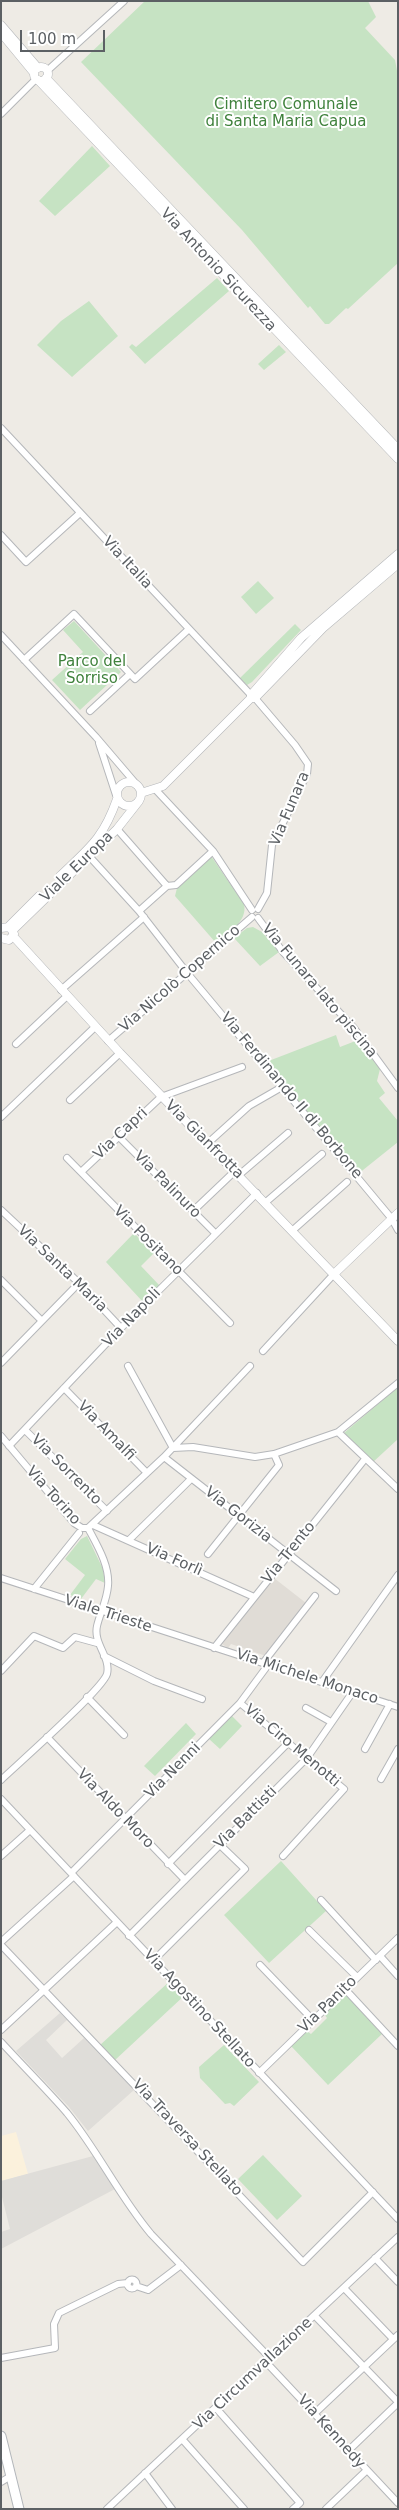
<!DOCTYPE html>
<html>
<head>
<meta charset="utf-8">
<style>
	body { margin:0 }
	#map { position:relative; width:399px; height:2510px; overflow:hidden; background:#eeebe5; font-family:"DejaVu Sans",sans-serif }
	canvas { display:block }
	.frame { position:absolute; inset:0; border:2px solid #5c6064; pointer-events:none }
	.scale { position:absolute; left:20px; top:30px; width:85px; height:22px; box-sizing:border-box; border:2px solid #5c6064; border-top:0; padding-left:6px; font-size:15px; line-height:18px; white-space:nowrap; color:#5c6064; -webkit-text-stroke:4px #fff; paint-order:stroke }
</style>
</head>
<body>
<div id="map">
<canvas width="399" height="2510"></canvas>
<div class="frame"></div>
<div class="scale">100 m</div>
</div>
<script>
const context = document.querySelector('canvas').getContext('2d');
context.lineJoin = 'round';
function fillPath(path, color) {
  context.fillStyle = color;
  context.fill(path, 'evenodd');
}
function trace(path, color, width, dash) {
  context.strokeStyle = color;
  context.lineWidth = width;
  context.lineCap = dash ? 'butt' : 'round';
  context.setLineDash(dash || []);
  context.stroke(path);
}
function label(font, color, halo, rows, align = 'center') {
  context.font = font + ' "DejaVu Sans",sans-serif';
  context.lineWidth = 4;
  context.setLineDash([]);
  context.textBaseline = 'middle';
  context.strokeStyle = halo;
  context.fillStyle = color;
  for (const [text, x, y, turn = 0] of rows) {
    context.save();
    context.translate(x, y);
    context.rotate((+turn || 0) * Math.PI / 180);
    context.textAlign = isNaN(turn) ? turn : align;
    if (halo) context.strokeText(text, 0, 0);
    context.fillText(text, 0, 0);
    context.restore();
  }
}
fillPath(new Path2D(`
	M 16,2132 L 28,2174 L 1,2181 L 1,2136 Z`), '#fbf1dc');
fillPath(new Path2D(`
	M 60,2013 L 67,2020 L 46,2040 L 62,2058 L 84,2038 L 134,2090 L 88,2131 L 69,2107 L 16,2051 Z
	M 93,2156 L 115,2189 L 1,2249 L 1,2232 L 10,2229 L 1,2193 L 1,2181 Z`), '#dfddd9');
fillPath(new Path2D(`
	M 274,1578 L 306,1603 L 266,1656 L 231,1644 L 228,1648 L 222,1644 Z`), '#e0dcd6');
fillPath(new Path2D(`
	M 145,1 L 368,1 L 376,17 L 365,28 L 395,60 L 398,76 L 398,263 L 348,309 L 346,308 L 329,324 L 325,324 L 310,306 L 308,308 L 242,230 L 81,62 Z
	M 92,146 L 110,166 L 55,216 L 39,201 Z
	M 217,278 L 229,291 L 145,364 L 129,347 L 132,344 L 136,347 Z
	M 89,301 L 118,336 L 72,377 L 37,345 L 61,321 Z
	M 279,345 L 286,352 L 264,370 L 258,364 Z
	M 258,581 L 274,598 L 256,614 L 241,597 Z
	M 74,621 L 121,672 L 80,710 L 52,680 L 83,652 L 63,630 Z
	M 295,624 L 301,630 L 252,682 L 247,685 L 240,678 Z
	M 211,856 L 244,904 C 248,922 228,932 216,943 L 175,896 L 177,888 Z
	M 253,927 L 262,932 L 279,952 L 260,966 L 234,938 L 247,928 Z
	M 336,1035 L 340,1047 L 358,1040 L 380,1069 L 377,1081 L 385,1093 L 379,1098 L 398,1121 L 398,1142 L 358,1174 L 266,1062 Z
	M 134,1233 L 154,1253 L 141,1266 L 160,1286 L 143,1302 L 106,1262 Z
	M 398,1387 L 398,1439 L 372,1463 L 344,1433 Z
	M 87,1536 L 103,1569 L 105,1583 L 96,1579 L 81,1599 L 70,1595 L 85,1575 L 65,1559 L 81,1539 Z
	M 232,1716 L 242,1726 L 220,1749 L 209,1739 Z
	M 186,1723 L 196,1734 L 155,1776 L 144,1766 Z
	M 281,1861 L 326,1911 L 269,1963 L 224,1915 Z
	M 171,1980 L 185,1995 L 114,2061 L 99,2046 Z
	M 344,1995 L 346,1995 L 382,2034 L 328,2085 L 291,2046 L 307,2031 L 311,2034 L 327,2018 L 324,2014 Z
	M 224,2045 L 259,2082 L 234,2106 L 230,2103 L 225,2104 L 200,2078 L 199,2067 Z
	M 263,2155 L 302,2196 L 277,2220 L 238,2179 Z`), '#c6e3c3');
const minor = new Path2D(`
	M 47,71 L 124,1
	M 1,114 L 36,79
	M 1,428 L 251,695
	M 1,535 L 26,562 L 80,513
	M 1,635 L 96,737 L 137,785
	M 24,660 L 74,614 L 135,679 L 189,629
	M 255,698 L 295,745 L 308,764 L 307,774 L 272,845 L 267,893 L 258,909
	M 90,711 L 130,674
	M 99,743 L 116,795
	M 155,789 L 213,851 L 252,910
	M 117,829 L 167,886
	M 89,856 L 139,911 L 188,974 L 392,1219 L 398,1230
	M 139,911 L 167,886 L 176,885 L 213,851
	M 258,918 L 283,952 L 354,1028 L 398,1088
	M 61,990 L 144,917
	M 108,1041 L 252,917
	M 16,1044 L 66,997
	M 70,1100 L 120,1053
	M 1,1117 L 95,1027
	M 119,1137 L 215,1233
	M 208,1143 L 249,1106 L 282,1087
	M 67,1158 L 230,1323
	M 81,1172 L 161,1097 L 242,1067
	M 239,1175 L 288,1133
	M 266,1202 L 322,1154
	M 1,1210 L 79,1283 L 121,1328
	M 193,1211 L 235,1171
	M 293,1230 L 347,1182
	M 1,1280 L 42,1321
	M 263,1351 L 334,1274
	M 1,1363 L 79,1283
	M 128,1366 L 173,1448
	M 64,1388 L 147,1473
	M 25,1430 L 107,1511
	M 338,1432 L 398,1489
	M 1,1436 L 74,1523 L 82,1528 L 88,1528
	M 9,1446 L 121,1328 L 257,1193
	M 173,1448 L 193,1447 L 255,1457 L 274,1454 L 338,1432 L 398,1383
	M 164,1457 L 336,1591
	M 93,1525 L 254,1597
	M 88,1528 L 164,1457 L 250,1366
	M 129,1540 L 191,1479
	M 208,1554 L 279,1465 L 274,1454
	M 1,1578 L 398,1707
	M 34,1589 L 79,1533
	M 214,1648 L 365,1459
	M 104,1656 L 154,1681 L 202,1699
	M 263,1663 L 315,1596
	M 1,1671 L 34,1636 L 63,1648 L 75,1637 L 97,1643
	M 322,1682 L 398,1575
	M 87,1697 L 124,1735
	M 240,1703 L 344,1789 L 283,1856
	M 306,1708 L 331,1722
	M 47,1737 L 185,1880
	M 365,1749 L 390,1704
	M 381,1779 L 398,1749
	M 1,1780 C 19,1763 102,1690 107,1674 C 111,1657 93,1644 97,1626 C 100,1613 107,1600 108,1586 C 110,1566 97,1545 88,1528
	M 1,1799 L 398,2219
	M 1,1856 L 30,1830
	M 168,1864 L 289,1742
	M 71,1873 L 240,1703 L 268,1665
	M 321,1900 L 376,1960
	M 309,1930 L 357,1977
	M 129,1936 L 307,1758 L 352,1693
	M 1,1942 L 74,1876
	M 1,1945 L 303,2262 L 373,2192
	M 380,1956 L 398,1976
	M 153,1961 L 245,1869 L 219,1844
	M 260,1965 L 313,2020
	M 345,1989 L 398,2046
	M 1,2030 L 117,1922
	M 1,2042 C 23,2066 46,2089 67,2113 C 98,2151 119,2196 151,2234 L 269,2357
	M 259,2073 L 398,1938
	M 375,2258 L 398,2282
	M127.5 2284a4.5 4.5 0 1 1 9 0a4.5 4.5 0 1 1-9 0Z
	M 136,2286 L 148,2290 L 181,2265
	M 344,2288 L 393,2339
	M 315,2316 L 398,2402
	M 1,2358 L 55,2348 L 54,2324 L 59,2313 L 118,2284 L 128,2283
	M 265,2361 L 398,2503
	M 216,2408 L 300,2503 L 293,2509
	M 314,2414 L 398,2335
	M 182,2439 L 244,2509
	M 348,2451 L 398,2403
	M 145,2473 L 172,2509
	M 1,2482 L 11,2476
	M 107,2509 L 398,2237
	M 326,2509 L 366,2471`);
const tertiary = new Path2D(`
	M 1,25 L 38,68
	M 1,33 L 34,73
	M34 74a7 7 0 1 1 14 0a7 7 0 1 1-14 0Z
	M 46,78 L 398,449
	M 38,80 L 398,459
	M 251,698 L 251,695 L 301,638 L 398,554
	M 251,698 L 255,698 L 323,628 L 398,564
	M117 794a12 12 0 1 1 24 0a12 12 0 1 1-24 0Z
	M 141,793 L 163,786 L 251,698
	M 60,876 C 89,848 103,839 117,799
	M 9,926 L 39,896
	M 1,928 L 10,927 L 14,934 L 9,940 L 1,938
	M 13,930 L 117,829 L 139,801
	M 13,936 L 120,1053 L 398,1341
	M 334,1274 L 398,1213`);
const secondary = new Path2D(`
	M 1,2436 L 19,2509`);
trace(minor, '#b5b7ba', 8);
trace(tertiary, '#b5b7ba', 9);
trace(secondary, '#b3b7bb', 11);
trace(minor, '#fff', 6);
trace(tertiary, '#fff', 8);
trace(secondary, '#fff', 9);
label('15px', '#40823d', '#fff', [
	["Cimitero Comunale",286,105],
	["di Santa Maria Capua",286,122],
	["Parco del",92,662],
	["Sorriso",92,679]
]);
label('15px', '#5c6064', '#fff', [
	["Via Antonio Sicurezza",218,270,47],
	["Via Italia",127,563,47],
	["Via Funara",290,809,-67],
	["Viale Europa",77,867,-44],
	["Via Nicolò Copernico",180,979,-41],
	["Via Funara lato piscina",319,991,50],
	["Via Ferdinando II di Borbone",291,1096,50],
	["Via Capri",121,1134,-43],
	["Via Gianfrotta",204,1140,45],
	["Via Palinuro",167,1185,45],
	["Via Positano",148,1241,45],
	["Via Santa Maria",62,1269,44],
	["Via Napoli",132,1318,-46],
	["Via Amalfi",106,1431,46],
	["Via Sorrento",66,1470,45],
	["Via Torino",53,1496,48],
	["Via Gorizia",238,1515,38],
	["Via Trento",289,1553,-51],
	["Via Forlì",174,1560,24],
	["Viale Trieste",108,1614,18],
	["Via Michele Monaco",307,1677,18],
	["Via Ciro Menotti",292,1746,40],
	["Via Nenni",173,1771,-45],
	["Via Aldo Moro",115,1809,46],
	["Via Battisti",246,1818,-45],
	["Via Panito",328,2005,-44],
	["Via Agostino Stellato",199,2009,47],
	["Via Traversa Stellato",187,2138,47],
	["Via Circumvallazione",253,2374,-43],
	["Via Kennedy",331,2432,48]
]);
</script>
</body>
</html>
